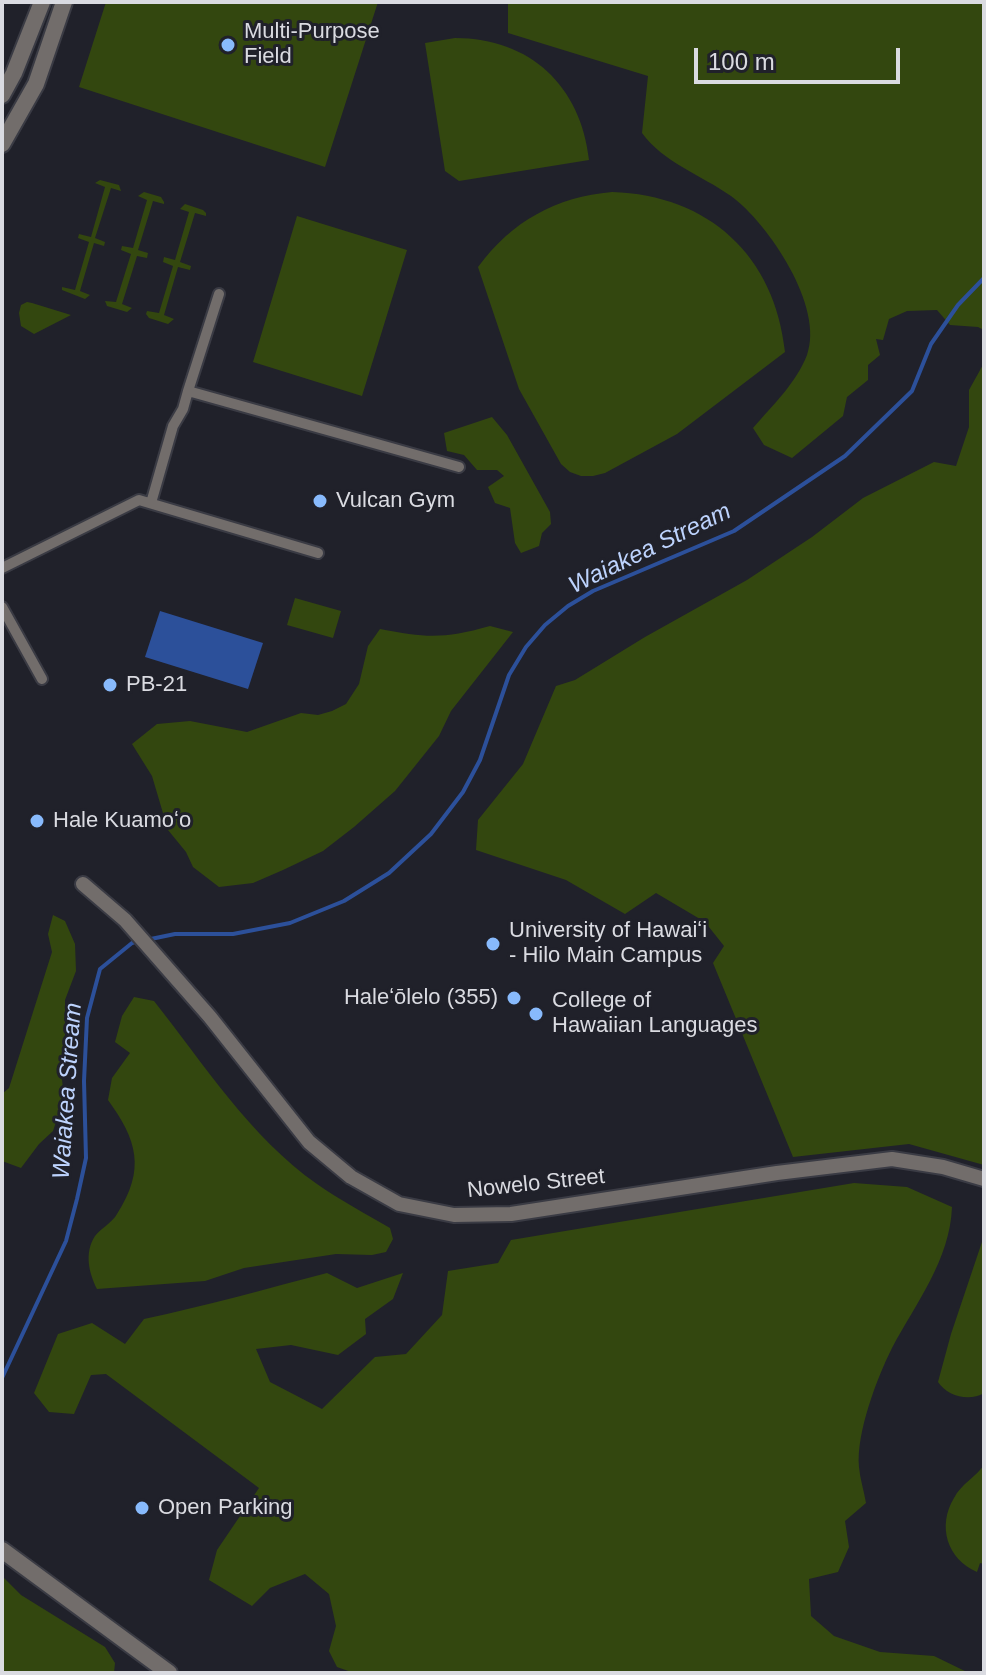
<!DOCTYPE html>
<html>
<head>
<meta charset="utf-8">
<style>
	body { margin:0 }
	#map { position:relative; width:986px; height:1675px; overflow:hidden; background:#20212a; font-family:Helvetica,sans-serif }
	canvas { display:block }
	.frame { position:absolute; inset:0; border:4px solid #dadbe1; pointer-events:none }
	.scale { position:absolute; left:694px; top:48px; width:206px; height:36px; box-sizing:border-box; border:4px solid #dadbe1; border-top:0; padding-left:10px; font-size:24px; line-height:28px; white-space:nowrap; color:#dadbe1; -webkit-text-stroke:6px #20212a; paint-order:stroke }
</style>
</head>
<body>
<div id="map">
<canvas width="986" height="1675"></canvas>
<div class="frame"></div>
<div class="scale">100 m</div>
</div>
<script>
const context = document.querySelector('canvas').getContext('2d');
context.lineJoin = 'round';
function fillPath(path, color) {
  context.fillStyle = color;
  context.fill(path, 'evenodd');
}
function trace(path, color, width, dash) {
  context.strokeStyle = color;
  context.lineWidth = width;
  context.lineCap = dash ? 'butt' : 'round';
  context.setLineDash(dash || []);
  context.stroke(path);
}
function label(font, color, halo, rows, align = 'center') {
  context.font = font + ' Helvetica,sans-serif';
  context.lineWidth = 6;
  context.setLineDash([]);
  context.textBaseline = 'middle';
  context.strokeStyle = halo;
  context.fillStyle = color;
  for (const [text, x, y, turn = 0] of rows) {
    context.save();
    context.translate(x, y);
    context.rotate((+turn || 0) * Math.PI / 180);
    context.textAlign = isNaN(turn) ? turn : align;
    if (halo) context.strokeText(text, 0, 0);
    context.fillText(text, 0, 0);
    context.restore();
  }
}
fillPath(new Path2D(`
	M 106,2 L 378,2 L 325,167 L 79,87 Z
	M 508,2 L 984,2 L 984,330 L 978,327 L 950,325 L 937,310 L 907,311 L 889,319 L 883,340 L 876,339 L 880,355 L 868,365 L 868,380 L 847,397 L 843,416 L 792,458 L 764,445 L 753,428 C 773,405 796,383 807,355 C 825,307 768,223 731,196 C 701,175 663,162 642,133 L 648,76 L 508,33 Z
	M 455,38 C 530,38 581,86 589,160 L 459,181 L 445,171 L 425,43 Z
	M 100,180 L 119,185 L 121,191 L 111,188 L 95,238 L 105,242 L 104,246 L 94,243 L 80,291 L 90,295 L 85,299 L 62,290 L 62,287 L 75,290 L 89,242 L 78,238 L 79,234 L 91,237 L 105,187 L 95,183 Z
	M 144,192 L 161,197 L 164,202 L 164,204 L 153,201 L 138,250 L 148,253 L 147,258 L 137,256 L 122,304 L 132,308 L 127,312 L 107,306 L 105,301 L 116,302 L 131,254 L 121,250 L 122,246 L 133,248 L 147,200 L 138,196 Z
	M 612,192 C 709,195 775,256 785,352 L 677,434 L 605,473 L 593,476 L 581,476 L 570,472 L 561,464 L 519,389 L 478,267 C 512,221 556,197 612,192 Z
	M 185,204 L 203,210 L 206,213 L 206,216 L 195,213 L 180,262 L 191,266 L 190,270 L 178,267 L 164,315 L 174,319 L 168,324 L 149,318 L 146,314 L 147,311 L 159,313 L 173,266 L 163,262 L 164,257 L 175,260 L 189,212 L 180,209 Z
	M 297,216 L 407,250 L 362,396 L 253,362 Z
	M 27,302 L 32,303 L 71,315 L 34,334 L 21,326 L 19,313 L 21,305 Z
	M 984,363 L 984,1165 L 909,1144 L 793,1157 L 713,963 L 724,946 L 705,922 L 656,893 L 625,914 L 566,880 L 476,850 L 478,820 L 523,764 L 556,686 L 575,680 L 645,637 L 747,580 L 812,537 L 863,498 L 934,462 L 956,466 L 969,427 L 969,390 Z
	M 492,417 L 507,435 L 550,512 L 551,524 L 542,533 L 539,546 L 521,553 L 515,543 L 510,508 L 495,503 L 488,487 L 504,476 L 497,470 L 477,470 L 464,455 L 447,451 L 444,433 Z
	M 295,598 L 341,611 L 333,638 L 287,625 Z
	M 490,626 L 513,632 L 451,711 L 439,736 L 395,791 L 354,827 L 323,851 L 283,870 L 253,883 L 219,887 L 193,867 L 186,852 L 168,830 L 152,776 L 132,744 L 157,724 L 190,721 L 247,732 L 301,713 L 318,715 L 332,711 L 346,704 L 359,684 L 368,646 L 380,629 C 426,638 444,639 490,626 Z
	M 53,915 L 65,921 L 75,944 L 76,971 L 65,1000 L 65,1038 L 61,1070 L 64,1098 L 53,1131 L 39,1144 L 21,1168 L 2,1161 L 2,1094 L 9,1088 L 52,952 L 48,934 Z
	M 134,997 L 154,1001 C 204,1064 250,1137 317,1184 C 340,1200 366,1214 390,1228 L 393,1239 L 386,1252 L 372,1255 L 336,1254 L 244,1268 L 205,1281 L 97,1289 C 89,1273 84,1253 95,1236 C 101,1228 112,1223 117,1214 C 146,1169 137,1140 108,1100 L 112,1078 L 130,1053 L 115,1042 L 122,1016 Z
	M 854,1183 L 907,1187 L 952,1207 C 950,1260 916,1303 892,1348 C 877,1378 856,1433 859,1467 C 860,1479 864,1491 866,1503 L 845,1521 L 849,1547 L 838,1572 L 809,1579 L 811,1616 L 834,1636 L 880,1652 L 934,1656 L 969,1673 L 354,1673 L 337,1667 L 329,1651 L 336,1626 L 329,1594 L 305,1574 L 270,1588 L 252,1606 L 209,1580 L 217,1550 L 259,1488 L 106,1374 L 91,1375 L 74,1414 L 49,1412 L 34,1393 L 58,1334 L 92,1323 L 125,1344 L 144,1319 C 205,1306 266,1289 327,1273 L 357,1288 L 403,1273 L 393,1299 L 365,1319 L 366,1334 L 338,1355 L 291,1345 L 256,1349 L 270,1382 L 322,1409 L 375,1357 L 406,1354 L 442,1315 L 448,1271 L 498,1263 L 511,1240 Z
	M 984,1236 L 984,1393 C 969,1402 947,1396 938,1382 L 951,1334 Z
	M 984,1465 L 984,1564 L 980,1563 L 977,1572 C 947,1559 937,1526 954,1498 C 961,1484 976,1477 984,1465 Z
	M 2,1576 L 21,1595 L 105,1647 L 115,1663 L 114,1673 L 2,1673 Z`), '#33470f');
fillPath(new Path2D(`
	M 160,611 L 263,643 L 248,689 L 145,657 Z`), '#2c509a');
trace(new Path2D(`
	M 146,940 L 175,934 L 233,934 L 290,923 L 344,901 L 389,873 L 431,834 L 463,792 L 480,760 L 509,675 L 526,647 L 545,625 L 568,606 L 593,591 L 734,531 L 845,456 L 912,391 L 931,344 L 958,305 L 984,278
	M 2,1378 L 66,1241 L 77,1199 L 86,1158 L 84,1081 L 87,1018 L 100,969 L 132,943 L 138,941`), '#2c509a', 4);
const pedestrian = new Path2D(`
	M 188,391 L 219,294
	M 151,503 L 173,426 L 183,409 L 188,391 L 459,467
	M 2,568 L 139,500 L 318,553
	M 2,607 L 42,679`);
const minor = new Path2D(`
	M 83,884 L 125,920 L 210,1017 L 309,1142 L 351,1177 L 399,1204 L 454,1215 L 511,1214 L 777,1173 L 892,1159 L 943,1167 L 984,1179`);
const tertiary = new Path2D(`
	M 2,95 L 14,73 L 42,2
	M 2,144 L 36,84 L 64,2
	M 2,1550 L 169,1673`);
trace(pedestrian, '#3a3b44', 14);
trace(minor, '#3a3b44', 18);
trace(tertiary, '#3a3b44', 20);
trace(pedestrian, '#726d6b', 10);
trace(minor, '#726d6b', 14);
trace(tertiary, '#726d6b', 16);
for (const [x, y, r, color] of [
	[228,45,8,"#88bafc"],
	[320,501,8,"#88bafc"],
	[110,685,8,"#88bafc"],
	[37,821,8,"#88bafc"],
	[493,944,8,"#88bafc"],
	[514,998,8,"#88bafc"],
	[536,1014,8,"#88bafc"],
	[142,1508,8,"#88bafc"]
]) {
  const dot = new Path2D();
  dot.arc(x, y, r, 0, 2 * Math.PI);
  context.fillStyle = color;
  context.fill(dot);
  trace(dot, '#20212a', 3);
}
label('22px', '#dadbe1', '#20212a', [
	["Multi-Purpose",244,32],
	["Field",244,57],
	["Vulcan Gym",336,501],
	["PB-21",126,685],
	["Hale Kuamoʻo",53,821],
	["University of Hawaiʻi",509,931],
	["- Hilo Main Campus",509,956],
	["Haleʻōlelo (355)",498,998,"right"],
	["College of",552,1001],
	["Hawaiian Languages",552,1026],
	["Open Parking",158,1508]
], 'left');
label('22px', '#dadbe1', '#20212a', [
	["Nowelo Street",536,1184,-6]
]);
label('italic 24px', '#bdd3fd', '#20212a', [
	["Waiakea Stream",650,549,-26],
	["Waiakea Stream",68,1091,-86]
]);
</script>
</body>
</html>
